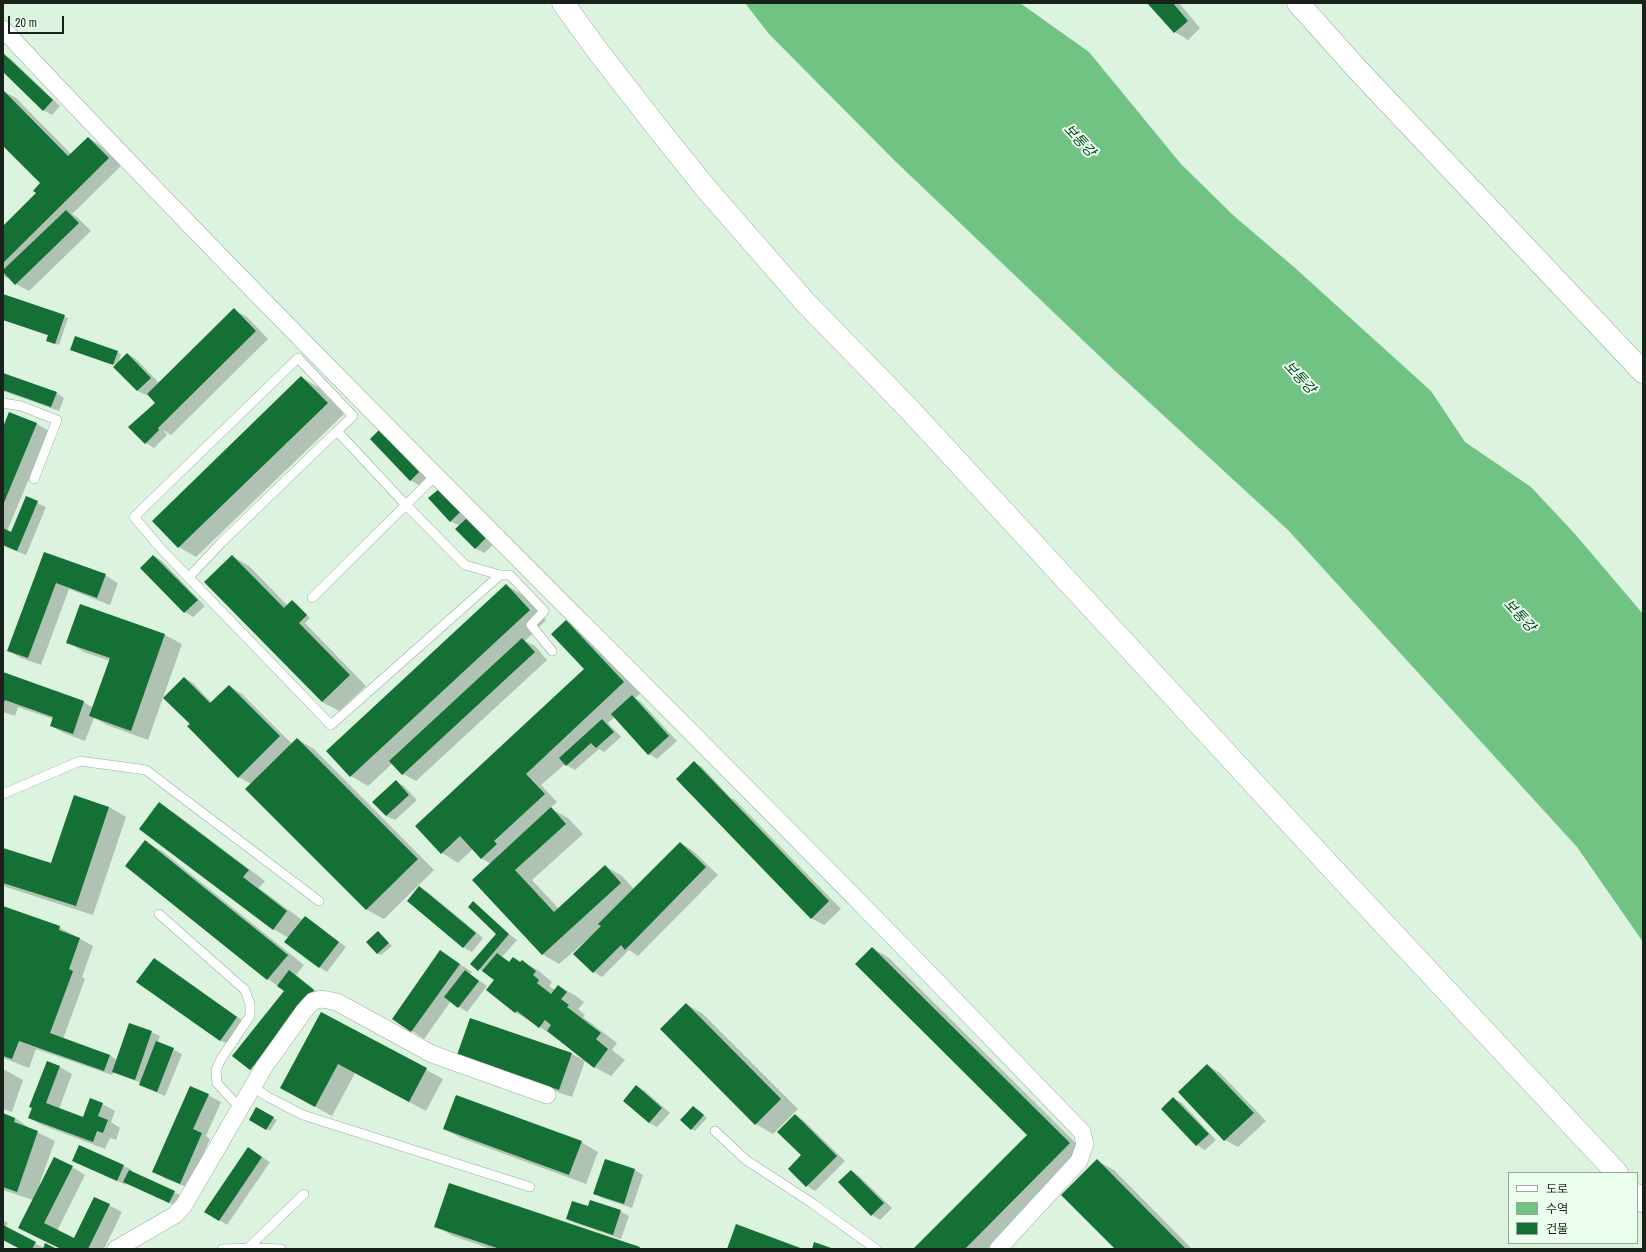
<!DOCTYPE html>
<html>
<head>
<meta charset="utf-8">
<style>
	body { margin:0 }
	#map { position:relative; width:1646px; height:1252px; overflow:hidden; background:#dcf3e0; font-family:"Archivo Narrow","Noto Sans KR",sans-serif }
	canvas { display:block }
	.frame { position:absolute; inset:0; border:4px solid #18211a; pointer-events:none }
	.legend { position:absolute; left:1508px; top:1172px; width:130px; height:72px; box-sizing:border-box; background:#ecffef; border:1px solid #97a69a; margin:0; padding:5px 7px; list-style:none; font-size:12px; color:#18211a }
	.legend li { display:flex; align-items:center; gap:8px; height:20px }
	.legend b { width:20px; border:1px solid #97a69a }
	.scale { position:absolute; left:8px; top:16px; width:56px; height:18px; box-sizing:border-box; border:2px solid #18211a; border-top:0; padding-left:5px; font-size:12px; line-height:14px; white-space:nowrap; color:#18211a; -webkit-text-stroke:3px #ecffef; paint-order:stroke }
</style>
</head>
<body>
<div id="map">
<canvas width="1646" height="1252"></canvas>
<div class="frame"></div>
<ul class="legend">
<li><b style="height:5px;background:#fff"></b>도로</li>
<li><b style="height:11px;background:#71c383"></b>수역</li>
<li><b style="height:11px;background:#157035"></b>건물</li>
</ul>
<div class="scale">20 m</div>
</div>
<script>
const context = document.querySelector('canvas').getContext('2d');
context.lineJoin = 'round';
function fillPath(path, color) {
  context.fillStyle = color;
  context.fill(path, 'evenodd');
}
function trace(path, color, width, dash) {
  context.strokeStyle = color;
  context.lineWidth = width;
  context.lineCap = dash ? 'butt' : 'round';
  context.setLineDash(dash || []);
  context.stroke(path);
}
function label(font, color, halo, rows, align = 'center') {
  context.font = font + ' "Archivo Narrow","Noto Sans KR",sans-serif';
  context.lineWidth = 4;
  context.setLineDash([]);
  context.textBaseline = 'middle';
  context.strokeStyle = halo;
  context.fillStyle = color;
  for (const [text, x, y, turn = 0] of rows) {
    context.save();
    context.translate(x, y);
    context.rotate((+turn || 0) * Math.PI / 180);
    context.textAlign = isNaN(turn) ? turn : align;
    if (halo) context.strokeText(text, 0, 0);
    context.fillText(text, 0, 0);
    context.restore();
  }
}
fillPath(new Path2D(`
	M 745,3 L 1020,3 L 1089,52 L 1181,164 L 1234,216 L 1294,267 L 1431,391 L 1465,442 L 1531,487 L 1575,534 L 1643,614 L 1643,942 L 1577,847 L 1288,530 L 1113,369 L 894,160 L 769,34 Z`), '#71c383');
fillPath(new Path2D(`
	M 1149,3 L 1179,3 L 1200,28 L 1188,40 L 1175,32 Z
	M 3,54 L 11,59 L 60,106 L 52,115 L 43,110 L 3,71 Z
	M 3,91 L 16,98 L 71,154 L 88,138 L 100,145 L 121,166 L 72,214 L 78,218 L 91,231 L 29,291 L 16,284 L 9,277 L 7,278 L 3,276 L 3,227 L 37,193 L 42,183 L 3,144 Z
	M 3,295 L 68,318 L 59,345 L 51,342 L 49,336 L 3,320 Z
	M 234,310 L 247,317 L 268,339 L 171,435 L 163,430 L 167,435 L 154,448 L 146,443 L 157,403 L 148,394 L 146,395 L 138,391 L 114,367 L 116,365 L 75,351 L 117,352 L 121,354 L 118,364 L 128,354 L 136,359 L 159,383 Z
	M 3,374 L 56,393 L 64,398 L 59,411 L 3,391 Z
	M 301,377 L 318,387 L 344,414 L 196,557 L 179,547 L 153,521 Z
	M 10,413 L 37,424 L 49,431 L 7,531 L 12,533 L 27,498 L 46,507 L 26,555 L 3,546 L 3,430 Z
	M 379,432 L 388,436 L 426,477 L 419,485 L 410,480 Z
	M 439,490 L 494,544 L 484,553 L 475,548 L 460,526 L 450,521 Z
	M 44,553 L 105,575 L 118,583 L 110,605 L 69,589 L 41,665 L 21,658 L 9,651 Z
	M 154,556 L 162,561 L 205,606 L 193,617 L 185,612 L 141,568 Z
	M 232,556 L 249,566 L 288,606 L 292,601 L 296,603 L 310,618 L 305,623 L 366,686 L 339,711 L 322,702 Z
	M 506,585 L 523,595 L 546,620 L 525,641 L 535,646 L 547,660 L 416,781 L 403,774 L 393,763 L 368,786 L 351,776 Z
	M 80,605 L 165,635 L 182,644 L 148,740 L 107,725 L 94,718 L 85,741 L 64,733 L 51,726 L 53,719 L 18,707 L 15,716 L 3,712 L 3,674 L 84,702 L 93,708 L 110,661 L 84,652 L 67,642 Z
	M 566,621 L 583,631 L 641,693 L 635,698 L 640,701 L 677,741 L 657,759 L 649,754 L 615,717 L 608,723 L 621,737 L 604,752 L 599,749 L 575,770 L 565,764 L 541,785 L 557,802 L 550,808 L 568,818 L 583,834 L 532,880 L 559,909 L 605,866 L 622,876 L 634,889 L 680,843 L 692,850 L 718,875 L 638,956 L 629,950 L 602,977 L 594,972 L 575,954 L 590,939 L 589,938 L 559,964 L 542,954 L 491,864 L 481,858 L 473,849 L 458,863 L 442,853 L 585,669 Z
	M 184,678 L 193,683 L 212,703 L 229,686 L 242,694 L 292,744 L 297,739 L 314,749 L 434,870 L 384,919 L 367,910 L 246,789 L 251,784 L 239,777 L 191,724 Z
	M 694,763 L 702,767 L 731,798 L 735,800 L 841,909 L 824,925 L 811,918 Z
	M 396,782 L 404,786 L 417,800 L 395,820 L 386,816 Z
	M 159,804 L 176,814 L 265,881 L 259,888 L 302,920 L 305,917 L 313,922 L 346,947 L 327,972 L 319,967 L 289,938 L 273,929 Z
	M 109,807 L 126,817 L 93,915 L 3,886 L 3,849 L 52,865 Z
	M 145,842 L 162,851 L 304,965 L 296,975 L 321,995 L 263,1077 L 250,1069 L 285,991 L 268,979 L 126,865 Z
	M 419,887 L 428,892 L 483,938 L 472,952 L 463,947 Z
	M 474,902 L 505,931 L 517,940 L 502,957 L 510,962 L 513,958 L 521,962 L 522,961 L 539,971 L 552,982 L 549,986 L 555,990 L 559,986 L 576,996 L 584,1002 L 578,1009 L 585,1015 L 583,1017 L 617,1043 L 612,1050 L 625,1060 L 611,1076 L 594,1067 L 556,1037 L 515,1012 L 496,980 L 472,964 L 497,934 Z
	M 3,907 L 59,927 L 93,946 L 82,977 L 85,979 L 63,1039 L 110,1055 L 117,1060 L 151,1032 L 160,1036 L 158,1042 L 182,1054 L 165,1096 L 148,1089 L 140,1085 L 141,1083 L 122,1076 L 114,1072 L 112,1075 L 36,1049 L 29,1068 L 3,1058 Z
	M 378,933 L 392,946 L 381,955 L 377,953 Z
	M 872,948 L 889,958 L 1087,1154 L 991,1249 L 914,1249 L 1028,1135 Z
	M 441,952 L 472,972 L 470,974 L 487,986 L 467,1012 L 451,1001 L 424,1039 L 393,1018 Z
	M 154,959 L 167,967 L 249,1025 L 233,1047 L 220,1040 Z
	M 686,1004 L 703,1014 L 798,1109 L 773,1134 L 756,1124 Z
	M 321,1013 L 443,1079 L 426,1111 L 355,1073 L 332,1116 L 281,1088 Z
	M 471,1020 L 572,1054 L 585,1061 L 572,1097 L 471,1062 Z
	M 47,1062 L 60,1067 L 72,1074 L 59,1109 L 84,1118 L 102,1104 L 115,1111 L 111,1122 L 120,1128 L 116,1140 L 110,1138 L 105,1149 L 42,1125 L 29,1118 Z
	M 1207,1065 L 1220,1073 L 1266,1121 L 1238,1147 L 1225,1140 L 1179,1092 Z
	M 3,1069 L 23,1080 L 12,1112 L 3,1109 Z
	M 637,1086 L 645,1091 L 670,1113 L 657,1127 L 649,1123 Z
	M 208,1095 L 221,1102 L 206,1136 L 210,1139 L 189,1188 L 166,1179 L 154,1171 Z
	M 1173,1098 L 1182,1103 L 1216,1140 L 1205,1150 L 1197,1145 L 1162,1109 Z
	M 257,1109 L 277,1120 L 270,1131 L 250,1120 Z
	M 697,1109 L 707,1118 L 695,1131 L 692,1129 Z
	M 3,1114 L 15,1118 L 31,1129 L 55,1141 L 39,1185 L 72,1167 L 85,1175 L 57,1231 L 74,1239 L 95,1198 L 122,1212 L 104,1249 L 61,1249 L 32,1235 L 33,1200 L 3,1190 Z
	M 795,1115 L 803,1120 L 845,1161 L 815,1191 L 807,1186 Z
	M 444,1129 L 581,1142 L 598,1152 L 586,1184 L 461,1138 Z
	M 248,1148 L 270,1162 L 227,1225 L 206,1211 Z
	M 605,1160 L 635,1170 L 643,1175 L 632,1208 L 602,1198 L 594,1193 Z
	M 73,1161 L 124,1166 L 132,1170 L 131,1172 L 182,1196 L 178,1207 L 127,1183 L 126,1185 Z
	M 1097,1161 L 1114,1170 L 1192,1249 L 1117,1249 Z
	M 851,1171 L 859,1176 L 892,1208 L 880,1220 L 872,1215 Z
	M 588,1208 L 620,1211 L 629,1216 L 621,1239 L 575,1223 L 567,1218 Z
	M 3,1220 L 8,1223 L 5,1228 L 44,1248 L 55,1249 L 21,1249 L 3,1240 Z
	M 436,1226 L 640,1248 L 642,1249 L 491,1249 L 453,1236 Z`), '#0003');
fillPath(new Path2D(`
	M 1147,3 L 1173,3 L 1188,21 L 1174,33 Z
	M 3,53 L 53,100 L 43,111 L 3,72 Z
	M 3,90 L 68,156 L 88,137 L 109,158 L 3,263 L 3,226 L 36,193 L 33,191 L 40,183 L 3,146 Z
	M 66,210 L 79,223 L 15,285 L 3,272 L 3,270 Z
	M 3,294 L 65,315 L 55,344 L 46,341 L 48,335 L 3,320 Z
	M 234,308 L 256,331 L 158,428 L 159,430 L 145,444 L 128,427 L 155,403 L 147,394 Z
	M 75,336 L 118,351 L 113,365 L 70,350 Z
	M 127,353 L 151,378 L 137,391 L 113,367 Z
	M 3,373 L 57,392 L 51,407 L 3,390 Z
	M 301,376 L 328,403 L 178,548 L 152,521 Z
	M 9,412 L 37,423 L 3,505 L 3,427 Z
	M 379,430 L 419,472 L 410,481 L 370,439 Z
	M 439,489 L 460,512 L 450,522 L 428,498 Z
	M 26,496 L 38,501 L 17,551 L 3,545 L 3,528 L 11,532 Z
	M 467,518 L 486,538 L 475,549 L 455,529 Z
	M 44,552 L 106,574 L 97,598 L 56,583 L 28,658 L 7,651 Z
	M 153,555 L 198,600 L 184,613 L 140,568 Z
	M 232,555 L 284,608 L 292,600 L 307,615 L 299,623 L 350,675 L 322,702 L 204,582 Z
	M 506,584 L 530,610 L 350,777 L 326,751 Z
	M 80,604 L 165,634 L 131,731 L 89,716 L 110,658 L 66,643 Z
	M 566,620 L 624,682 L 526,774 L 545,794 L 494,841 L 497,844 L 481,859 L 460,836 L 441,854 L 415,826 L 584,669 L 551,634 Z
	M 522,638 L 535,652 L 402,775 L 389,761 Z
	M 3,672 L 84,701 L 73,734 L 50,726 L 53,717 L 5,700 L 3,705 Z
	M 184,677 L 210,703 L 229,685 L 280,736 L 238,778 L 187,726 L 190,724 L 163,698 Z
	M 632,695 L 669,736 L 648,755 L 611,714 Z
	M 602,719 L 614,732 L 596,748 L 591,743 L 566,766 L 559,758 Z
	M 297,738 L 418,859 L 366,910 L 245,789 Z
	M 694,761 L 829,901 L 811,919 L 676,779 Z
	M 396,780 L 409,795 L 386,816 L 372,802 Z
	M 74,795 L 109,807 L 76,906 L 3,883 L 3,848 L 51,863 Z
	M 159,802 L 249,870 L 243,877 L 287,911 L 273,930 L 139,829 Z
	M 551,807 L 566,824 L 515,870 L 554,912 L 605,865 L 621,883 L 542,955 L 472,880 Z
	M 145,840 L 288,955 L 267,980 L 125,866 Z
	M 680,842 L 706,867 L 625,950 L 621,945 L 593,973 L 573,954 L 601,926 L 598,924 Z
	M 419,886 L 476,933 L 463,948 L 407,901 Z
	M 473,901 L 509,934 L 478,971 L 470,964 L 496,934 L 468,907 Z
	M 3,906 L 60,926 L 59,930 L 80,938 L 69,969 L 73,971 L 50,1033 L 110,1055 L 104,1071 L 19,1041 L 12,1059 L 3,1056 Z
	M 305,916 L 339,942 L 319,968 L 284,942 Z
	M 378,931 L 389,943 L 377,954 L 366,942 Z
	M 872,947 L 1070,1143 L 965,1249 L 913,1249 L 1027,1135 L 855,964 Z
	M 440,950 L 460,964 L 411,1032 L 392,1019 Z
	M 497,953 L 509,962 L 513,957 L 520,962 L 522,960 L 536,971 L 533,975 L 539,980 L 537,983 L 551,994 L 558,985 L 567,992 L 561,999 L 569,1005 L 567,1007 L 601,1033 L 596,1039 L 608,1049 L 594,1068 L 547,1031 L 551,1025 L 545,1020 L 539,1028 L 517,1011 L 515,1013 L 486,990 L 494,980 L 482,971 Z
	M 154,958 L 237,1017 L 220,1041 L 136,982 Z
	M 289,970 L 314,990 L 250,1070 L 232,1056 L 284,991 L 277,986 Z
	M 465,970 L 479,981 L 458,1008 L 444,997 Z
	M 686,1003 L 781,1099 L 755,1125 L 660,1029 Z
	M 321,1012 L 427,1068 L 409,1102 L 338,1064 L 315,1107 L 280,1088 Z
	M 470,1018 L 572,1053 L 559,1090 L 457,1055 Z
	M 129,1023 L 152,1031 L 135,1080 L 112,1072 Z
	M 156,1041 L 174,1048 L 157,1092 L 139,1085 Z
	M 47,1061 L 60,1066 L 46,1103 L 83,1117 L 90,1098 L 103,1103 L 98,1116 L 108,1120 L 103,1133 L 97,1131 L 93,1142 L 28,1118 L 32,1108 L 29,1107 Z
	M 1207,1064 L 1254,1113 L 1224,1141 L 1178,1092 Z
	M 636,1085 L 662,1108 L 649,1123 L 623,1101 Z
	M 190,1086 L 209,1094 L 193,1129 L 202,1133 L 180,1184 L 152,1172 Z
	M 456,1095 L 582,1141 L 569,1175 L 443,1129 Z
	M 1173,1097 L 1209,1134 L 1196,1146 L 1161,1109 Z
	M 693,1106 L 704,1115 L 691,1130 L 680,1120 Z
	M 256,1107 L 274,1117 L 266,1130 L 249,1120 Z
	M 3,1113 L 15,1118 L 14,1122 L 38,1131 L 17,1192 L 3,1187 Z
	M 795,1114 L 837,1156 L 806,1187 L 788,1169 L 801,1155 L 777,1132 Z
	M 79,1145 L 124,1165 L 117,1181 L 72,1161 Z
	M 248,1147 L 262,1157 L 219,1221 L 204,1212 Z
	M 54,1157 L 73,1166 L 44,1223 L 74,1238 L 94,1197 L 110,1204 L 88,1249 L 61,1249 L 18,1228 Z
	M 605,1159 L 635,1169 L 624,1204 L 593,1194 Z
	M 1097,1159 L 1170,1233 L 1186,1249 L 1115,1249 L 1061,1195 Z
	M 129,1170 L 175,1191 L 169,1203 L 123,1182 Z
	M 851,1170 L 884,1203 L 871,1216 L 838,1182 Z
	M 449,1183 L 640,1247 L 639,1249 L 500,1249 L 434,1227 Z
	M 590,1200 L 621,1210 L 613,1235 L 566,1219 L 572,1201 L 588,1206 Z
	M 736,1224 L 803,1249 L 727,1249 Z
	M 3,1225 L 36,1242 L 32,1249 L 20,1249 L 3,1240 Z
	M 814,1242 L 834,1249 L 812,1249 Z
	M 45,1243 L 57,1249 L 43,1249 Z`), '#157035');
const lane = new Path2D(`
	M 3,403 L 21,406 L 57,420 L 34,479
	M 500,575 L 331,725 L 163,551 L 134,517 L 298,358 L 353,416 L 337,431 L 406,505 L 465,565 L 500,575 L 510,575 L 544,611 L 531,625 L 552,651
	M 189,577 L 221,543 L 337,431
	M 312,598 L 436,475
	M 3,794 L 80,761 L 146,770 L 319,901
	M 159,914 L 245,990 L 250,1004 L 250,1016 L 221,1059 L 216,1070 L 217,1083 L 240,1108
	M 252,1086 L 268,1097 L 303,1115 L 530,1187
	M 715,1131 L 746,1160 L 812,1203 L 876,1249
	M 248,1248 L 304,1194
	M 222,1249 L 258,1248 L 281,1249`);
const street = new Path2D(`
	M 3,29 C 284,329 578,616 866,909 C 939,983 1010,1058 1082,1132 L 1085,1144 L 1079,1161 L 998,1249
	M 116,1249 L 175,1215 L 184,1205 L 264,1067 L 304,1011 L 313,1001 L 322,999 L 337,1002 L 432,1054 L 547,1095`);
const secondary = new Path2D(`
	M 563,3 L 600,54 L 663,135 L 709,192 L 805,302 L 909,409 L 1330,866 L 1617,1173
	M 1298,3 L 1358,70 L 1643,372
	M 1637,1195 L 1643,1201`);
trace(lane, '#98ae9c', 10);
trace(street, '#98ae9c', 18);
trace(secondary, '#98ae9c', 23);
trace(lane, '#fff', 9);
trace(street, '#fff', 17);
trace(secondary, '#fff', 22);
label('italic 14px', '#03451c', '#ecffef', [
	["보통강",1079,141,47],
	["보통강",1299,378,47],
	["보통강",1519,616,47]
]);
</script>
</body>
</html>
